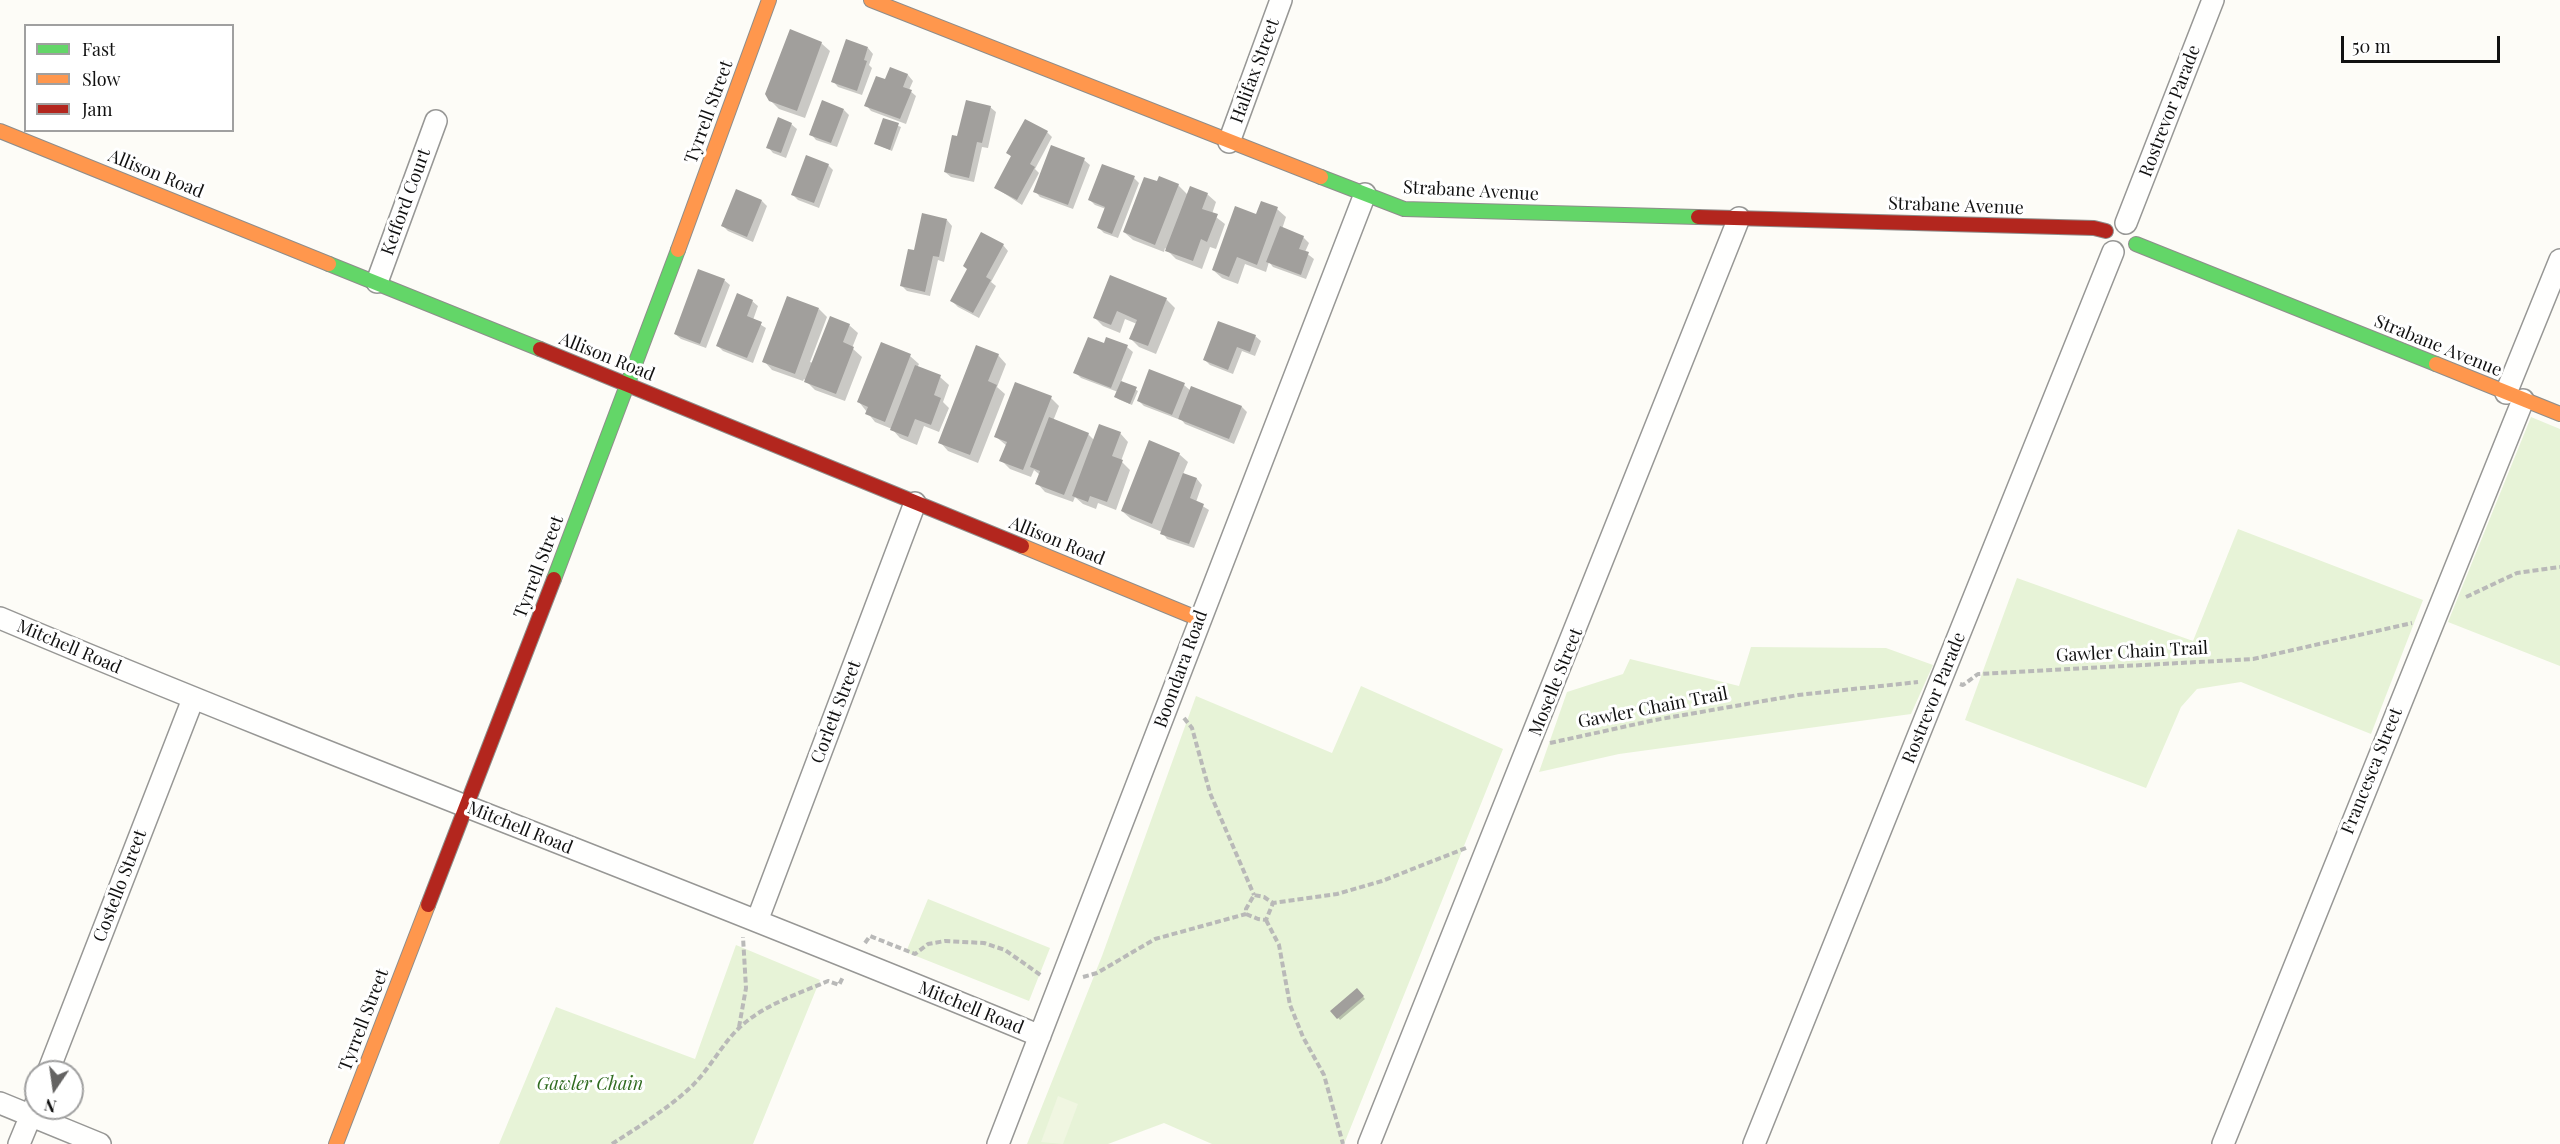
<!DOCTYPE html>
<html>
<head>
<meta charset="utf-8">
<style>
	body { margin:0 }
	#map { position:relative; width:2560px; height:1144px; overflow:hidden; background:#fdfcf7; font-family:"Playfair Display",serif }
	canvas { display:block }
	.legend { position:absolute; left:24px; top:24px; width:210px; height:108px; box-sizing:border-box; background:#fff; border:2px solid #a0a0a0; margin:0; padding:8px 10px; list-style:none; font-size:18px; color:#111 }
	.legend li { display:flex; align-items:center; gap:12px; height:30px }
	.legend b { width:30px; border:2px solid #a0a0a0 }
	.north { position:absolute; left:24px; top:1060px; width:60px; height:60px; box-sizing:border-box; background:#fff; border:2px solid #a0a0a0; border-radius:50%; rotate:193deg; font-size:16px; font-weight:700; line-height:24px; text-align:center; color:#111 }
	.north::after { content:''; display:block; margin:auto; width:21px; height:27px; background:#646362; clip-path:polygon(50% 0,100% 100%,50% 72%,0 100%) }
	.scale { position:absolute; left:2341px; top:36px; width:159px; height:27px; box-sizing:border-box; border:3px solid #111; border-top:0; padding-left:8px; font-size:18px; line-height:21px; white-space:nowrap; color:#111; -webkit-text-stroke:4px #fff; paint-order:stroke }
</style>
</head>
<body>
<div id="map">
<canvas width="2560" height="1144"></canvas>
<ul class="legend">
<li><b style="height:8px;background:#63d668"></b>Fast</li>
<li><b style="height:8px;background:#ff974d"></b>Slow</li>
<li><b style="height:8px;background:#b3261e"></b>Jam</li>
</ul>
<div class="north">N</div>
<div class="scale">50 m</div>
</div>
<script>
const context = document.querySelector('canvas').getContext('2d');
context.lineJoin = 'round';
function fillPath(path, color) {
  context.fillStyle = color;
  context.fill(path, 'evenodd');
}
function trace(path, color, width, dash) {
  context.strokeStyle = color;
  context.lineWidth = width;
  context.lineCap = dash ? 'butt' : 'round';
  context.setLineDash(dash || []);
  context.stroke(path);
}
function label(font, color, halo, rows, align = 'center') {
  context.font = font + ' "Playfair Display",serif';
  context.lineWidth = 6;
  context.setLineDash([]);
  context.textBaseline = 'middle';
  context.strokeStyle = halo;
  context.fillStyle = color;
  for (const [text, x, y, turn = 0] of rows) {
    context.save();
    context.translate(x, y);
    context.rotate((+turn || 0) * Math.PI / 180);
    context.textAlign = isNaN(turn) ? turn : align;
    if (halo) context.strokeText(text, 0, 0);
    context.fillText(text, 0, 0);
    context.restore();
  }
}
fillPath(new Path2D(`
	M 2531,417 L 2560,429 L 2560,666 L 2448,622 Z
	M 2238,529 L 2423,600 L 2371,734 L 2241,682 L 2197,689 L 2181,707 L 2146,788 L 1965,720 L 2017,578 L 2193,641 Z
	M 1751,647 L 1886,648 L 1933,665 L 1911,714 L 1619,754 L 1539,772 L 1567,692 L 1623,674 L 1630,659 L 1739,686 Z
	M 1361,686 L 1503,749 L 1344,1144 L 1212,1144 L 1164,1123 L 1108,1144 L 1027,1144 L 1102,956 L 1196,696 L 1332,753 Z
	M 928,899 L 1050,948 L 1029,1001 L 906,952 Z
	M 736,945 L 820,980 L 753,1144 L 499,1144 L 556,1007 L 695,1059 Z`), '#e7f3d7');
fillPath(new Path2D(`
	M 1058,1096 L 1078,1104 L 1063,1144 L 1041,1142 Z`), '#f0f6e1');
fillPath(new Path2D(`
	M 821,43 L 830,51 L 805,118 L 779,109 L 770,100 Z
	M 868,48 L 873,54 L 869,65 L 872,68 L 862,95 L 838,87 L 833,81 Z
	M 891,69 L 908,75 L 913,81 L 909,90 L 916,96 L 906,124 L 871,111 L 866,105 L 886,81 Z
	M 990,107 L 996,112 L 988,148 L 982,147 L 974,182 L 951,177 L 945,172 L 959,138 Z
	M 844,110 L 849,115 L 837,147 L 816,140 L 811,134 Z
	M 884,120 L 901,127 L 892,151 L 876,144 Z
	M 791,124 L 797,129 L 786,158 L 773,153 L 768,147 Z
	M 1047,132 L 1052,137 L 1035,169 L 1039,173 L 1022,205 L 996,188 L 1012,157 L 1008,153 Z
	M 1052,147 L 1084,160 L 1090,165 L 1073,209 L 1040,197 L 1035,191 Z
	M 828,165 L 833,170 L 819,208 L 798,200 L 793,195 Z
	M 1134,178 L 1139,183 L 1118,238 L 1104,233 L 1098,227 L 1106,209 L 1095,205 L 1090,200 Z
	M 1178,185 L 1188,195 L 1207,194 L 1216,202 L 1212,214 L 1225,224 L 1216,249 L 1210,247 L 1202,269 L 1176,259 L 1165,248 L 1164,252 L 1133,240 L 1124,232 Z
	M 762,201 L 767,206 L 753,242 L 728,231 L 723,226 Z
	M 1277,209 L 1286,217 L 1282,229 L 1303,237 L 1309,243 L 1305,252 L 1314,259 L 1306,279 L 1273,267 L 1269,262 L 1266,272 L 1245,264 L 1238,284 L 1222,278 L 1213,270 L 1257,216 Z
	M 947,220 L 952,226 L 944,262 L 938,260 L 930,296 L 907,291 L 901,285 L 915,252 Z
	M 1003,245 L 1008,251 L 991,282 L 996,286 L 979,318 L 958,307 L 952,301 Z
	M 1111,277 L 1166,299 L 1175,308 L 1156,354 L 1139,347 L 1131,339 L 1137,324 L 1125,319 L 1120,333 L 1103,326 L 1094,317 Z
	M 724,280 L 730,285 L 706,348 L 681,339 L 675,334 Z
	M 752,301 L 758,306 L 753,320 L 766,328 L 753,363 L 723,351 L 718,346 Z
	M 819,309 L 827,317 L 810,362 L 813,363 L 849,325 L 858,333 L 852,348 L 862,357 L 845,401 L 815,390 L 804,379 L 803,381 L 772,370 L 764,361 Z
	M 1255,336 L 1261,341 L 1255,356 L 1242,351 L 1233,374 L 1210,365 L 1205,360 Z
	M 1107,339 L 1127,347 L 1133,352 L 1121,382 L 1138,391 L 1132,405 L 1118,399 L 1116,397 L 1118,392 L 1081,378 L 1075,372 L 1104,345 Z
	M 998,355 L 1006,364 L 997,387 L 1005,394 L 978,463 L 948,451 L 940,442 Z
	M 910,356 L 919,364 L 917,368 L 940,377 L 949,385 L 943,402 L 949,408 L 939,432 L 924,426 L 917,445 L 900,438 L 892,429 L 875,422 L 859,402 Z
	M 1184,385 L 1191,391 L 1192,388 L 1242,407 L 1247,412 L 1234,444 L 1185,424 L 1179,417 L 1178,419 L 1144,406 L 1138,400 Z
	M 1051,398 L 1059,406 L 1053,421 L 1088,434 L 1095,441 L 1120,433 L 1128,442 L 1121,461 L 1130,470 L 1116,510 L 1098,503 L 1096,509 L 1083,504 L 1075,497 L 1073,502 L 1045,492 L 1037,483 L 1040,475 L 1034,470 L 1031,477 L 1010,469 L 1001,460 L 1007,446 L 995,436 Z
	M 1179,454 L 1188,462 L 1183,474 L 1197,479 L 1202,485 L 1196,502 L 1209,510 L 1194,548 L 1167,539 L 1162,532 L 1131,519 L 1122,511 Z
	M 1357,990 L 1365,999 L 1340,1020 L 1332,1011 Z`), '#0003');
fillPath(new Path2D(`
	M 790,29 L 822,42 L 797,111 L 769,101 L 765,94 Z
	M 846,39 L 868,47 L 864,60 L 867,61 L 857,91 L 831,82 Z
	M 890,67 L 908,74 L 903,87 L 912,90 L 900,119 L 864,106 L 876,76 L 885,79 Z
	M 822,100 L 844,109 L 831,143 L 809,135 Z
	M 966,100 L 991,106 L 982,143 L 977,142 L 969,178 L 944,172 L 952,135 L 957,136 Z
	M 778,117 L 792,123 L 781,153 L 766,148 Z
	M 883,118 L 899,123 L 890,150 L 874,144 Z
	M 1025,119 L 1048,131 L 1030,164 L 1035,167 L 1017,200 L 994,188 L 1011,156 L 1006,153 Z
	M 1051,145 L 1085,158 L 1068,205 L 1033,192 Z
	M 806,155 L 829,164 L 814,203 L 791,195 Z
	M 1102,164 L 1135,176 L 1112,234 L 1097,228 L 1105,207 L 1088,200 Z
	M 1159,176 L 1179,184 L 1155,245 L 1123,232 L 1144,177 L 1157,181 Z
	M 1190,186 L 1208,193 L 1202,209 L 1218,214 L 1207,242 L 1201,239 L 1193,261 L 1165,251 Z
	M 736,189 L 762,200 L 747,237 L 721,226 Z
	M 1261,201 L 1278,207 L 1257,265 L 1237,257 L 1229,277 L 1212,270 L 1235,206 L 1256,214 Z
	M 922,213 L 947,219 L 939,257 L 933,256 L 925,292 L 900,286 L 908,249 L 914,250 Z
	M 1280,226 L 1304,236 L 1299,249 L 1309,252 L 1301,275 L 1266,262 Z
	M 981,232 L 1004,244 L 986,277 L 991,280 L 973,313 L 950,301 L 967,269 L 963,266 Z
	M 698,269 L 725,279 L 700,344 L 674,334 Z
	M 1110,275 L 1167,298 L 1148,346 L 1129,339 L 1137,320 L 1117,311 L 1111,325 L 1093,318 Z
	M 737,293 L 753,300 L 747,316 L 762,322 L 747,358 L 716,346 Z
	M 787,296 L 819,308 L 795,374 L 762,362 Z
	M 830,316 L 850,324 L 843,342 L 854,347 L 836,394 L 804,382 Z
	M 1218,321 L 1256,335 L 1250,352 L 1237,347 L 1228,370 L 1203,360 Z
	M 1088,337 L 1104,343 L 1106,337 L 1128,345 L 1111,388 L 1073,373 Z
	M 881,342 L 911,354 L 885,422 L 865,414 L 868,407 L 857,402 Z
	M 976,345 L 999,354 L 988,381 L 997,385 L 970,455 L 938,443 Z
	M 915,365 L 941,375 L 934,395 L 941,398 L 931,425 L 915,419 L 908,437 L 890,430 Z
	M 1149,369 L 1185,383 L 1172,415 L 1137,401 Z
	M 1121,381 L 1137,387 L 1130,404 L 1114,397 Z
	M 1015,382 L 1052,396 L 1023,470 L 999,461 L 1007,442 L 994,437 Z
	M 1191,386 L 1242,406 L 1229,439 L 1178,419 Z
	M 1049,417 L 1089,433 L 1064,495 L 1035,484 L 1040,471 L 1030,467 Z
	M 1099,424 L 1121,432 L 1112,456 L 1123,460 L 1107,502 L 1090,496 L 1088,502 L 1072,496 Z
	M 1149,440 L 1180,453 L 1152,524 L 1121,511 Z
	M 1183,473 L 1197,478 L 1190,498 L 1204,504 L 1189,544 L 1160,534 Z
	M 1357,988 L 1364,996 L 1337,1019 L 1330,1011 Z`), '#a19f9c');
const street = new Path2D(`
	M 1229,142 L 1281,0
	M 2126,223 L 2213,0
	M 377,282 L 436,121
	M 2506,393 L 2560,260
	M 0,618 C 344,763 695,892 1040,1036
	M 757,921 L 915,503
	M 48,1072 L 193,699
	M 0,1103 L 100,1144
	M 19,1144 L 36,1103
	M 998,1144 L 1365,194
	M 1369,1144 L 1739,218
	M 1754,1144 L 2113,252
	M 2223,1144 L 2523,400`);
const fast = new Path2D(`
	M 1321,177 L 1404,209 L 1698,217
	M 2136,244 L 2436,364
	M 329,264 L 540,349
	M 554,579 L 678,250`);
const slow = new Path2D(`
	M 871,0 L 1321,177
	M 0,131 L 329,264
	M 678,250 L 769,0
	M 2436,364 L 2560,414
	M 1022,546 L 1199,619
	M 336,1144 L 428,905`);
const jam = new Path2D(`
	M 1698,217 L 2094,228 L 2106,231
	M 540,349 L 1022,546
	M 428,905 L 554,579`);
trace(street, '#979795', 24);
trace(fast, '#8e8d8b', 16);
trace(slow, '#8e8d8b', 16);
trace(jam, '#8e8d8b', 16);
trace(new Path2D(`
	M 2466,597 L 2517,573 L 2560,567
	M 1960,684 L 1963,685 L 1978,674 L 2253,659 L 2412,623
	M 1184,718 L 1192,728 L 1210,793 L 1254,895
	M 1550,743 L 1655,720 L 1798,695 L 1918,682
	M 1246,914 L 1258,919 L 1266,920 L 1273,903
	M 1266,920 L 1279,945 L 1290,1005 L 1303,1037 L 1324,1075 L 1343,1144
	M 865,943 L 870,936 L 915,954 L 928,944 L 945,941 L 984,943 L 1005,950 L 1042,976
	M 1083,977 L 1097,973 L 1155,939 L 1246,914 L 1246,909 L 1254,895 L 1264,897 L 1273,903 L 1337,894 L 1382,881 L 1466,848
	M 739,1027 L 746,988 L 743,937
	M 612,1144 C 640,1126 669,1108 693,1085 C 710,1068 723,1043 739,1028 C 763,1005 798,994 828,981 L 839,985 L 843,977`), '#b9b9b8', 4, [6, 3]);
trace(street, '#fffffe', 21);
trace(fast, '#63d668', 14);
trace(slow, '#ff974d', 14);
trace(jam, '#b3261e', 14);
label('18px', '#111', '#fff', [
	["Halifax Street",1255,71,-70],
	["Rostrevor Parade",2170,111,-69],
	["Tyrrell Street",709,112,-70],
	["Allison Road",156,174,22],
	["Strabane Avenue",1471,191,3],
	["Kefford Court",406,202,-70],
	["Strabane Avenue",1956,206,2],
	["Strabane Avenue",2438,346,22],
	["Allison Road",607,357,22],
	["Allison Road",1057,541,22],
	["Tyrrell Street",539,567,-69],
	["Mitchell Road",69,647,23],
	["Gawler Chain Trail",2132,652,-3],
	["Boondara Road",1181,669,-70],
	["Moselle Street",1556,682,-68],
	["Rostrevor Parade",1934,698,-68],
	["Gawler Chain Trail",1653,708,-11],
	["Corlett Street",836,712,-69],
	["Francesca Street",2372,771,-68],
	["Mitchell Road",520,828,22],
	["Costello Street",120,886,-69],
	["Mitchell Road",971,1008,22],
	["Tyrrell Street",364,1020,-69]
]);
label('italic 18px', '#2f6b1f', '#fff', [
	["Gawler Chain",590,1084]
]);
</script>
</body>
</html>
